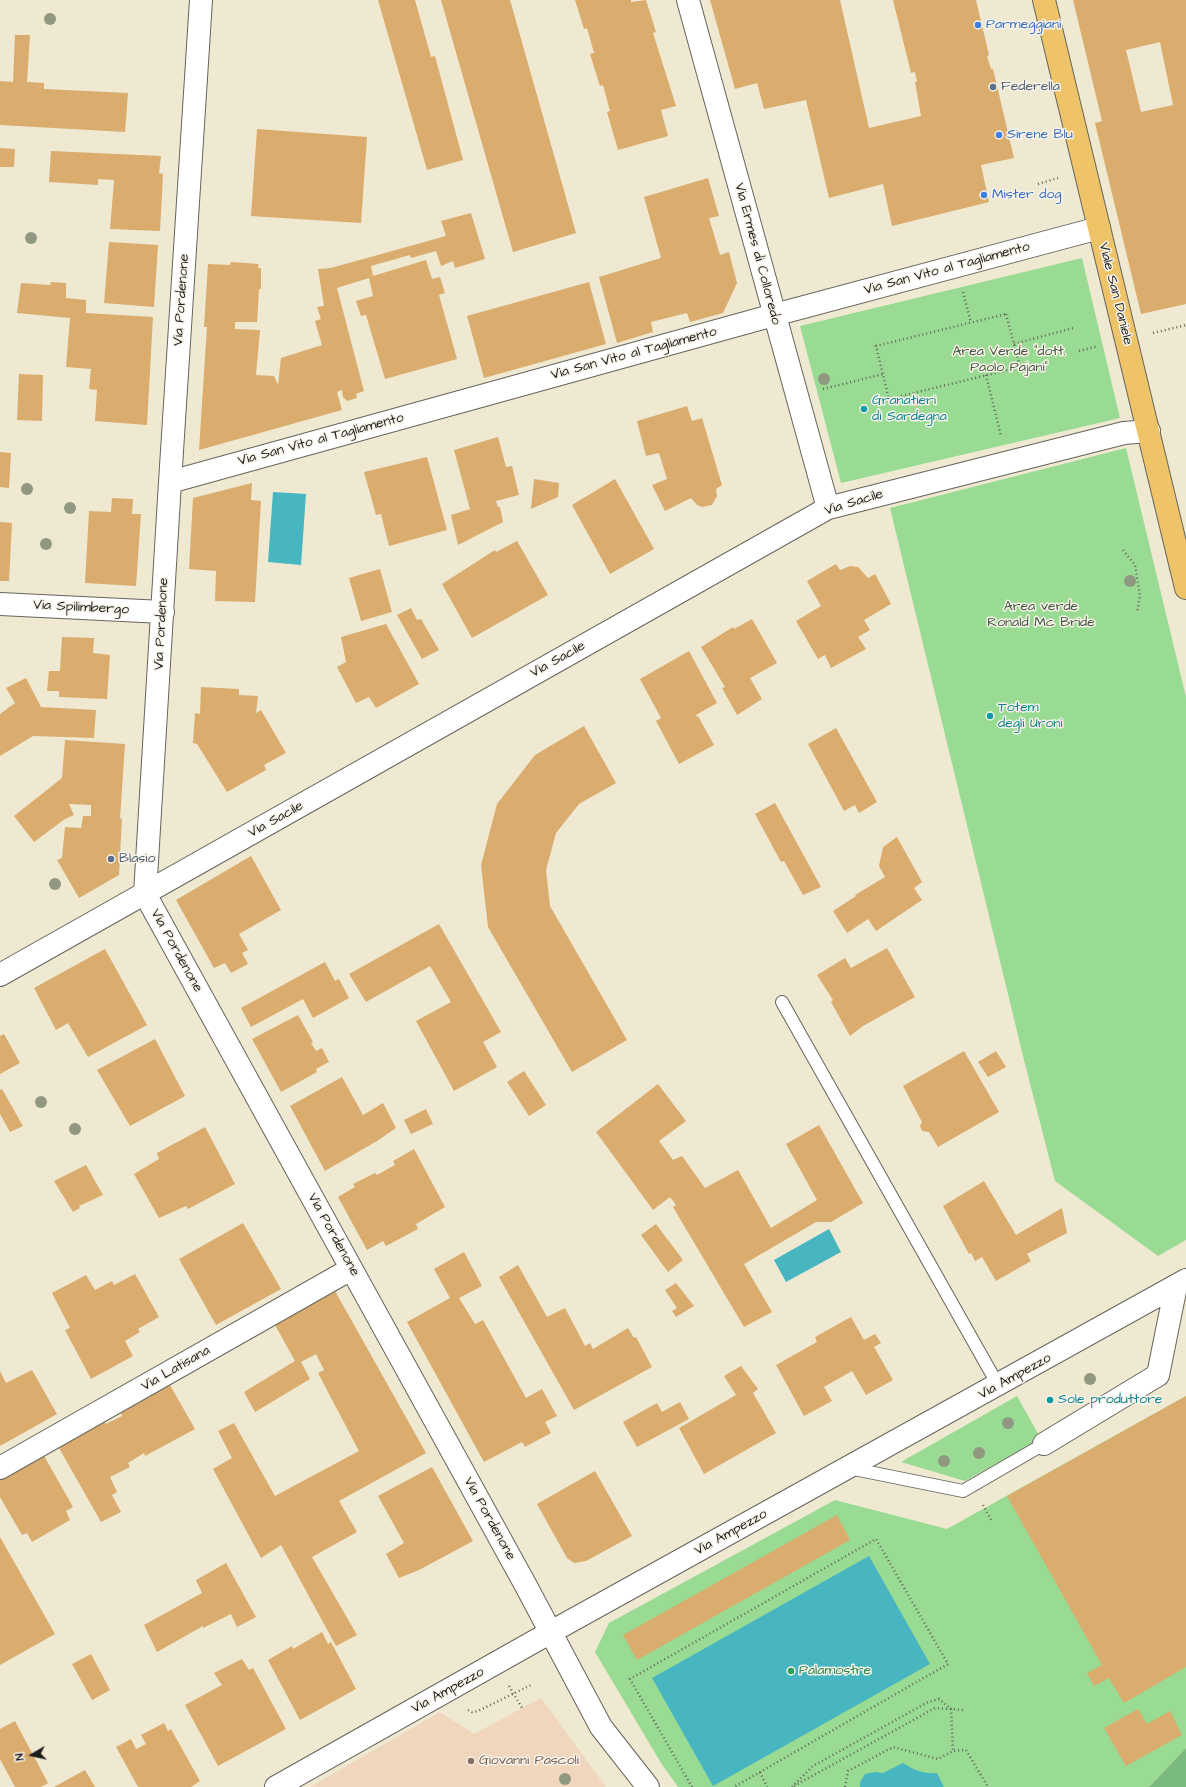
<!DOCTYPE html>
<html>
<head>
<meta charset="utf-8">
<style>
	body { margin:0 }
	#map { position:relative; width:1186px; height:1787px; overflow:hidden; background:#efe9d2; font-family:"Architects Daughter",sans-serif }
	canvas { display:block }
	.north { position:absolute; left:12px; top:1735px; width:40px; height:40px; -webkit-text-stroke:3px #f7f3e8; paint-order:stroke; rotate:261deg; font-size:11px; font-weight:700; line-height:16px; text-align:center; color:#1c1c1c }
	.north::after { content:''; display:block; margin:auto; width:14px; height:18px; background:#1c1c1c; clip-path:polygon(50% 0,100% 100%,50% 72%,0 100%) }
</style>
</head>
<body>
<div id="map">
<canvas width="1186" height="1787"></canvas>
<div class="north">N</div>
</div>
<script>
const context = document.querySelector('canvas').getContext('2d');
context.lineJoin = 'round';
function fillPath(path, color) {
  context.fillStyle = color;
  context.fill(path, 'evenodd');
}
function trace(path, color, width, dash) {
  context.strokeStyle = color;
  context.lineWidth = width;
  context.lineCap = dash ? 'butt' : 'round';
  context.setLineDash(dash || []);
  context.stroke(path);
}
function label(font, color, halo, rows, align = 'center') {
  context.font = font + ' "Architects Daughter",sans-serif';
  context.lineWidth = 3;
  context.setLineDash([]);
  context.textBaseline = 'middle';
  context.strokeStyle = halo;
  context.fillStyle = color;
  for (const [text, x, y, turn = 0] of rows) {
    context.save();
    context.translate(x, y);
    context.rotate((+turn || 0) * Math.PI / 180);
    context.textAlign = isNaN(turn) ? turn : align;
    if (halo) context.strokeText(text, 0, 0);
    context.fillText(text, 0, 0);
    context.restore();
  }
}
fillPath(new Path2D(`
	M 541,1698 L 606,1787 L 310,1787 L 440,1712 L 474,1734 Z`), '#efd6bc');
fillPath(new Path2D(`
	M 1082,258 L 1120,418 L 841,483 L 800,326 Z
	M 1126,448 L 1186,697 L 1186,1240 L 1158,1256 L 1055,1181 L 1023,1056 L 890,508 Z
	M 1017,1396 L 1041,1439 L 965,1481 L 901,1462 Z
	M 1186,1396 L 1186,1748 L 1149,1787 L 678,1787 L 661,1763 L 595,1652 L 609,1623 L 835,1500 L 947,1529 Z`), '#99db93');
fillPath(new Path2D(`
	M 1186,1748 L 1186,1787 L 1149,1787 Z`), '#7abb7d');
fillPath(new Path2D(`
	M 273,492 L 306,494 L 301,565 L 268,562 Z
	M 829,1229 L 841,1252 L 786,1282 L 774,1260 Z
	M 869,1556 L 930,1664 L 713,1786 L 652,1678 Z
	M 903,1763 C 914,1770 923,1774 937,1773 L 944,1787 L 860,1787 L 860,1782 L 865,1774 L 875,1772 L 883,1773 Z`), '#47b6c0');
fillPath(new Path2D(`
	M 378,0 L 415,0 L 431,57 L 435,56 L 463,160 L 427,170 Z
	M 441,0 L 510,0 L 576,233 L 513,252 Z
	M 575,0 L 631,0 L 631,2 L 646,0 L 656,32 L 653,33 L 676,106 L 661,110 L 668,136 L 618,150 L 607,112 L 610,111 L 603,85 L 600,86 L 590,54 L 594,53 L 587,28 L 584,29 Z
	M 710,0 L 840,0 L 869,128 L 921,116 L 915,82 L 917,82 L 915,72 L 911,73 L 893,0 L 976,0 L 989,55 L 987,56 L 991,69 L 993,69 L 1014,158 L 981,165 L 989,202 L 892,226 L 883,184 L 829,198 L 806,100 L 764,109 L 757,83 L 735,89 Z
	M 1073,0 L 1186,0 L 1186,304 L 1141,314 L 1095,123 L 1102,121 ZM 1160,42 L 1173,105 L 1141,112 L 1126,50 Z
	M 15,35 L 30,35 L 27,82 L 44,83 L 44,89 L 128,93 L 125,132 L 0,125 L 0,81 L 13,82 Z
	M 257,129 L 367,137 L 361,223 L 251,216 Z
	M 0,148 L 15,149 L 14,167 L 0,167 Z
	M 51,151 L 161,156 L 159,173 L 163,174 L 160,231 L 110,229 L 114,180 L 98,179 L 98,185 L 49,182 Z
	M 708,178 L 719,216 L 709,218 L 720,255 L 729,252 L 737,283 L 723,313 L 690,322 L 687,313 L 651,322 L 653,332 L 617,343 L 599,277 L 661,258 L 644,197 Z
	M 471,213 L 485,259 L 455,268 L 453,261 L 441,266 L 436,251 L 411,258 L 410,255 L 371,266 L 373,276 L 426,260 L 432,279 L 440,277 L 445,293 L 439,295 L 457,359 L 385,379 L 366,315 L 361,316 L 356,301 L 373,296 L 369,278 L 337,288 L 364,391 L 356,394 L 357,398 L 347,401 L 343,397 L 342,390 L 337,392 L 342,410 L 199,450 L 207,327 L 204,327 L 208,264 L 230,265 L 231,262 L 259,264 L 258,268 L 261,268 L 261,289 L 259,289 L 257,322 L 235,322 L 235,329 L 260,330 L 256,375 L 274,376 L 278,385 L 281,358 L 322,345 L 315,321 L 321,319 L 317,307 L 324,306 L 318,269 L 331,268 L 446,236 L 441,221 Z
	M 109,242 L 158,245 L 154,307 L 104,303 Z
	M 51,282 L 66,283 L 66,298 L 86,300 L 86,313 L 153,317 L 147,425 L 95,421 L 97,390 L 89,389 L 91,369 L 66,367 L 70,318 L 17,313 L 21,283 L 50,285 Z
	M 589,282 L 606,344 L 484,378 L 467,316 Z
	M 19,374 L 43,375 L 42,421 L 17,420 Z
	M 687,406 L 692,421 L 702,418 L 722,485 L 716,489 L 717,496 L 712,505 L 702,507 L 697,505 L 691,498 L 665,511 L 652,485 L 667,479 L 659,453 L 646,456 L 637,421 Z
	M 498,437 L 506,467 L 512,466 L 519,495 L 496,501 L 498,507 L 500,507 L 503,522 L 458,545 L 451,515 L 470,509 L 454,450 Z
	M 0,452 L 11,453 L 9,488 L 0,487 Z
	M 427,457 L 447,530 L 389,546 L 381,514 L 376,515 L 364,472 Z
	M 534,479 L 559,483 L 558,497 L 531,509 Z
	M 615,479 L 654,549 L 610,574 L 572,505 Z
	M 252,483 L 251,500 L 261,501 L 255,602 L 215,601 L 216,571 L 189,569 L 193,498 Z
	M 112,498 L 133,499 L 132,514 L 141,514 L 136,586 L 85,583 L 89,511 L 111,512 Z
	M 0,522 L 12,523 L 9,581 L 0,581 Z
	M 517,541 L 548,595 L 472,638 L 442,584 L 495,550 L 496,552 Z
	M 836,564 L 840,570 L 850,566 L 858,567 L 868,578 L 875,574 L 891,604 L 864,620 L 870,630 L 858,637 L 866,649 L 831,668 L 825,655 L 818,659 L 796,621 L 821,606 L 807,581 Z
	M 380,569 L 392,612 L 361,621 L 349,578 Z
	M 411,608 L 417,620 L 421,619 L 439,650 L 422,659 L 397,615 Z
	M 752,619 L 777,663 L 750,678 L 762,699 L 737,715 L 722,688 L 725,687 L 701,647 L 733,627 L 734,629 Z
	M 386,624 L 419,684 L 376,708 L 369,697 L 356,703 L 337,667 L 346,662 L 341,637 Z
	M 62,637 L 94,638 L 93,653 L 110,655 L 107,699 L 59,697 L 59,691 L 47,691 L 49,671 L 60,671 Z
	M 689,651 L 717,703 L 696,715 L 697,717 L 698,716 L 714,745 L 679,764 L 656,721 L 661,718 L 640,679 Z
	M 26,678 L 41,707 L 96,710 L 94,738 L 33,736 L 0,756 L 0,714 L 15,703 L 6,688 Z
	M 201,687 L 239,689 L 239,695 L 258,696 L 256,713 L 261,710 L 286,753 L 264,765 L 266,770 L 227,792 L 197,744 L 193,743 L 195,713 L 200,714 Z
	M 584,726 L 616,783 L 579,804 L 556,833 L 546,870 L 550,906 L 627,1040 L 572,1072 L 488,927 L 481,865 L 497,804 L 535,755 Z
	M 836,728 L 877,802 L 859,813 L 855,805 L 844,811 L 808,744 Z
	M 65,740 L 125,744 L 120,819 L 122,818 L 119,875 L 79,898 L 57,860 L 62,858 L 65,827 L 81,828 L 83,816 L 91,816 L 91,805 L 69,804 L 74,815 L 65,819 L 34,842 L 14,816 L 62,778 Z
	M 775,803 L 821,887 L 803,895 L 784,861 L 781,862 L 755,814 Z
	M 897,837 L 922,882 L 914,888 L 922,900 L 876,931 L 868,919 L 847,933 L 833,911 L 856,896 L 855,895 L 885,877 L 879,866 L 883,847 Z
	M 251,856 L 281,910 L 239,934 L 248,950 L 242,953 L 248,964 L 231,973 L 225,963 L 214,968 L 176,900 Z
	M 439,924 L 501,1032 L 483,1042 L 497,1067 L 454,1091 L 416,1021 L 451,1002 L 430,966 L 366,1002 L 349,974 Z
	M 887,948 L 915,997 L 863,1026 L 850,1036 L 831,1002 L 833,1000 L 817,975 L 845,958 L 851,968 Z
	M 105,949 L 147,1025 L 88,1057 L 68,1023 L 56,1030 L 34,988 Z
	M 325,962 L 335,981 L 339,979 L 349,998 L 313,1018 L 303,999 L 251,1027 L 241,1008 Z
	M 298,1015 L 313,1042 L 311,1043 L 316,1051 L 322,1048 L 329,1062 L 316,1069 L 317,1072 L 281,1092 L 252,1039 Z
	M 4,1034 L 20,1063 L 0,1074 L 0,1036 Z
	M 155,1039 L 185,1096 L 130,1126 L 97,1070 Z
	M 964,1051 L 999,1112 L 938,1147 L 929,1132 L 922,1131 L 920,1126 L 922,1122 L 903,1086 Z
	M 996,1051 L 1006,1067 L 988,1077 L 978,1062 Z
	M 524,1071 L 546,1105 L 529,1116 L 507,1082 Z
	M 342,1077 L 363,1115 L 383,1103 L 396,1128 L 377,1141 L 325,1171 L 290,1106 Z
	M 658,1084 L 686,1121 L 659,1141 L 673,1160 L 682,1156 L 705,1188 L 738,1170 L 771,1228 L 817,1200 L 786,1144 L 819,1125 L 863,1203 L 831,1222 L 816,1222 L 744,1264 L 772,1312 L 744,1327 L 673,1207 L 676,1205 L 670,1197 L 653,1210 L 596,1132 Z
	M 2,1089 L 23,1126 L 10,1132 L 0,1114 L 0,1090 Z
	M 426,1109 L 433,1124 L 411,1134 L 404,1120 Z
	M 205,1127 L 235,1184 L 188,1209 L 186,1206 L 159,1218 L 134,1174 L 159,1159 L 157,1153 Z
	M 414,1149 L 445,1207 L 416,1224 L 418,1229 L 386,1246 L 383,1241 L 367,1250 L 338,1197 L 355,1187 L 353,1184 L 375,1173 L 377,1175 L 395,1165 L 393,1161 Z
	M 86,1165 L 103,1195 L 79,1206 L 80,1208 L 73,1212 L 54,1181 Z
	M 984,1181 L 1016,1235 L 1062,1208 L 1067,1233 L 1027,1254 L 1031,1261 L 996,1281 L 982,1257 L 975,1261 L 971,1253 L 969,1254 L 943,1206 Z
	M 243,1223 L 281,1289 L 216,1325 L 179,1259 Z
	M 656,1224 L 683,1260 L 668,1272 L 641,1235 Z
	M 464,1252 L 482,1286 L 459,1298 L 475,1324 L 483,1320 L 526,1398 L 542,1389 L 557,1416 L 545,1422 L 551,1433 L 525,1447 L 522,1442 L 484,1462 L 407,1322 L 450,1298 L 434,1269 Z
	M 518,1265 L 547,1317 L 565,1308 L 585,1346 L 590,1343 L 593,1349 L 628,1328 L 634,1338 L 636,1337 L 652,1367 L 574,1410 L 499,1277 Z
	M 135,1274 L 159,1317 L 138,1329 L 140,1332 L 125,1341 L 133,1356 L 91,1379 L 65,1330 L 70,1328 L 52,1293 L 86,1275 L 95,1290 L 112,1281 L 114,1285 Z
	M 676,1283 L 694,1306 L 676,1317 L 672,1311 L 677,1308 L 665,1290 Z
	M 335,1291 L 426,1453 L 339,1501 L 357,1532 L 312,1557 L 357,1635 L 336,1646 L 281,1545 L 261,1558 L 213,1469 L 232,1458 L 218,1431 L 234,1423 L 275,1496 L 359,1451 L 318,1373 L 324,1370 L 316,1354 L 301,1362 L 310,1379 L 255,1412 L 244,1392 L 295,1361 L 275,1325 Z
	M 851,1317 L 864,1340 L 875,1334 L 881,1343 L 874,1347 L 893,1380 L 866,1395 L 852,1371 L 824,1387 L 832,1401 L 804,1416 L 776,1365 L 817,1342 L 815,1337 Z
	M 741,1366 L 758,1389 L 753,1393 L 776,1433 L 704,1474 L 679,1428 L 736,1395 L 724,1376 Z
	M 32,1370 L 57,1414 L 0,1446 L 0,1371 L 6,1383 Z
	M 170,1385 L 195,1429 L 145,1456 L 144,1453 L 128,1463 L 130,1467 L 110,1477 L 117,1492 L 112,1495 L 121,1512 L 101,1522 L 59,1448 L 105,1422 L 106,1424 L 122,1416 L 121,1413 Z
	M 1186,1396 L 1186,1667 L 1124,1703 L 1109,1678 L 1094,1686 L 1087,1673 L 1102,1665 L 1007,1496 Z
	M 680,1402 L 689,1419 L 637,1447 L 623,1422 L 657,1403 L 662,1412 Z
	M 43,1454 L 73,1507 L 66,1511 L 70,1520 L 32,1542 L 27,1533 L 22,1535 L 0,1497 L 0,1478 Z
	M 432,1467 L 473,1541 L 419,1570 L 399,1578 L 386,1554 L 404,1543 L 378,1496 Z
	M 595,1471 L 632,1536 L 586,1561 L 574,1563 L 567,1558 L 537,1504 Z
	M 837,1515 L 850,1540 L 637,1660 L 623,1635 Z
	M 0,1537 L 55,1634 L 0,1665 Z
	M 226,1563 L 256,1617 L 237,1627 L 231,1614 L 203,1628 L 203,1626 L 157,1652 L 144,1625 L 202,1593 L 196,1580 Z
	M 322,1632 L 328,1644 L 331,1642 L 356,1689 L 300,1720 L 268,1660 L 292,1646 L 293,1649 Z
	M 91,1654 L 110,1690 L 92,1700 L 72,1664 Z
	M 242,1659 L 249,1670 L 253,1668 L 286,1729 L 218,1766 L 185,1705 L 222,1685 L 214,1673 Z
	M 1138,1709 L 1147,1724 L 1170,1711 L 1182,1735 L 1126,1766 L 1104,1728 Z
	M 15,1721 L 48,1783 L 41,1787 L 15,1787 L 0,1759 L 0,1729 Z
	M 164,1723 L 168,1731 L 171,1729 L 200,1781 L 191,1787 L 138,1787 L 116,1747 L 131,1739 L 136,1749 L 146,1744 L 141,1735 Z
	M 85,1770 L 95,1787 L 54,1787 Z`), '#daac6e');
const service = new Path2D(`
	M 782,1002 L 998,1385
	M 849,1468 L 963,1491 L 1044,1444`);
const minor = new Path2D(`
	M 201,0 L 170,482 L 145,894 L 525,1584 L 601,1727 L 648,1787
	M 688,0 L 828,508
	M 170,482 L 774,315 L 1099,228
	M 0,604 L 163,612
	M 0,975 L 828,508 L 1124,433 L 1149,431
	M 1044,1444 L 1158,1375 L 1176,1286
	M 0,1468 L 351,1269
	M 276,1787 L 551,1632 L 1186,1280`);
const primary = new Path2D(`
	M 1044,0 L 1186,588`);
trace(service, '#66645c', 14);
trace(minor, '#66645c', 24);
trace(primary, '#66645c', 24);
trace(new Path2D(`
	M 1038,184 L 1058,178
	M 963,292 L 971,323
	M 1006,314 L 1020,367 L 889,399 L 876,346 Z
	M 1153,333 L 1186,325
	M 1014,344 L 1073,328
	M 1079,351 L 1098,346
	M 986,375 L 1001,436
	M 823,389 L 883,374
	M 1123,550 L 1135,565 L 1140,596 L 1137,613
	M 983,1505 L 991,1520
	M 509,1686 L 522,1708
	M 468,1710 L 472,1712 L 478,1711 L 531,1685
	M 760,1772 L 767,1787
	M 794,1786 L 935,1708 L 964,1710
	M 692,1787 L 630,1679 L 876,1539 L 948,1664 L 734,1787
	M 792,1787 L 813,1766 L 928,1702 L 939,1699 L 951,1709 L 953,1751
	M 845,1787 L 848,1771 L 893,1747 L 938,1759 L 953,1751 L 966,1750 L 988,1787`), '#66645c', 2.5, [1, 3]);
trace(service, '#fff', 12);
trace(minor, '#fff', 22);
trace(primary, '#efc469', 22);
context.fillStyle = '#909882';
for (const [x, y] of [
	[50,19],
	[31,238],
	[824,379],
	[27,489],
	[70,508],
	[46,544],
	[1130,581],
	[55,884],
	[41,1102],
	[75,1129],
	[1090,1379],
	[1008,1423],
	[979,1453],
	[944,1461],
	[565,1779]
]) {
  context.beginPath();
  context.arc(x, y, 6, 0, 2 * Math.PI);
  context.fill();
}
for (const [x, y, r, color] of [
	[978,25,4,"#3f7fe0"],
	[993,87,4,"#5c6f8a"],
	[999,135,4,"#3f7fe0"],
	[984,195,4,"#3f7fe0"],
	[864,409,4,"#0f9aa8"],
	[990,716,4,"#0f9aa8"],
	[111,859,4,"#5c6f8a"],
	[1050,1400,4,"#0f9aa8"],
	[791,1671,4,"#2e9e5b"],
	[471,1761,4,"#8d6e63"]
]) {
  const dot = new Path2D();
  dot.arc(x, y, r, 0, 2 * Math.PI);
  context.fillStyle = color;
  context.fill(dot);
  trace(dot, '#f7f3e8', 1.5);
}
label('14px', '#366cbe', '#f7f3e8', [
	["Parmeggiani",986,25],
	["Sirene Blu",1007,135],
	["Mister dog",992,195]
], 'left');
label('14px', '#4e5e75', '#f7f3e8', [
	["Federella",1001,87],
	["Blasio",119,859]
], 'left');
label('14px', '#1c1c1c', '#f7f3e8', [
	["Via Ermes di Colloredo",757,254,75],
	["Via San Vito al Tagliamento",947,269,-15],
	["Viale San Daniele",1115,294,76],
	["Via Pordenone",182,300,-86],
	["Via San Vito al Tagliamento",634,354,-15],
	["Via San Vito al Tagliamento",321,440,-15],
	["Via Sacile",854,503,-17],
	["Via Spilimbergo",81,608,3],
	["Via Pordenone",162,624,-87],
	["Via Sacile",558,660,-29],
	["Via Sacile",276,820,-29],
	["Via Pordenone",176,951,61],
	["Via Pordenone",333,1235,61],
	["Via Latisana",176,1369,-30],
	["Via Ampezzo",1015,1377,-29],
	["Via Pordenone",489,1519,61],
	["Via Ampezzo",731,1533,-29],
	["Via Ampezzo",448,1691,-29]
]);
label('14px', '#425540', '#f7f3e8', [
	["Area Verde \"dott.",1009,352],
	["Paolo Pajani\"",1009,368],
	["Area verde",1041,607],
	["Ronald Mc Bride",1041,623]
]);
label('14px', '#0d838f', '#f7f3e8', [
	["Granatieri",872,401],
	["di Sardegna",872,417],
	["Totem",998,708],
	["degli Uroni",998,724],
	["Sole produttore",1058,1400]
], 'left');
label('14px', '#27864d', '#f7f3e8', [
	["Palamostre",799,1671]
], 'left');
label('14px', '#785e54', '#f7f3e8', [
	["Giovanni Pascoli",479,1761]
], 'left');
</script>
</body>
</html>
